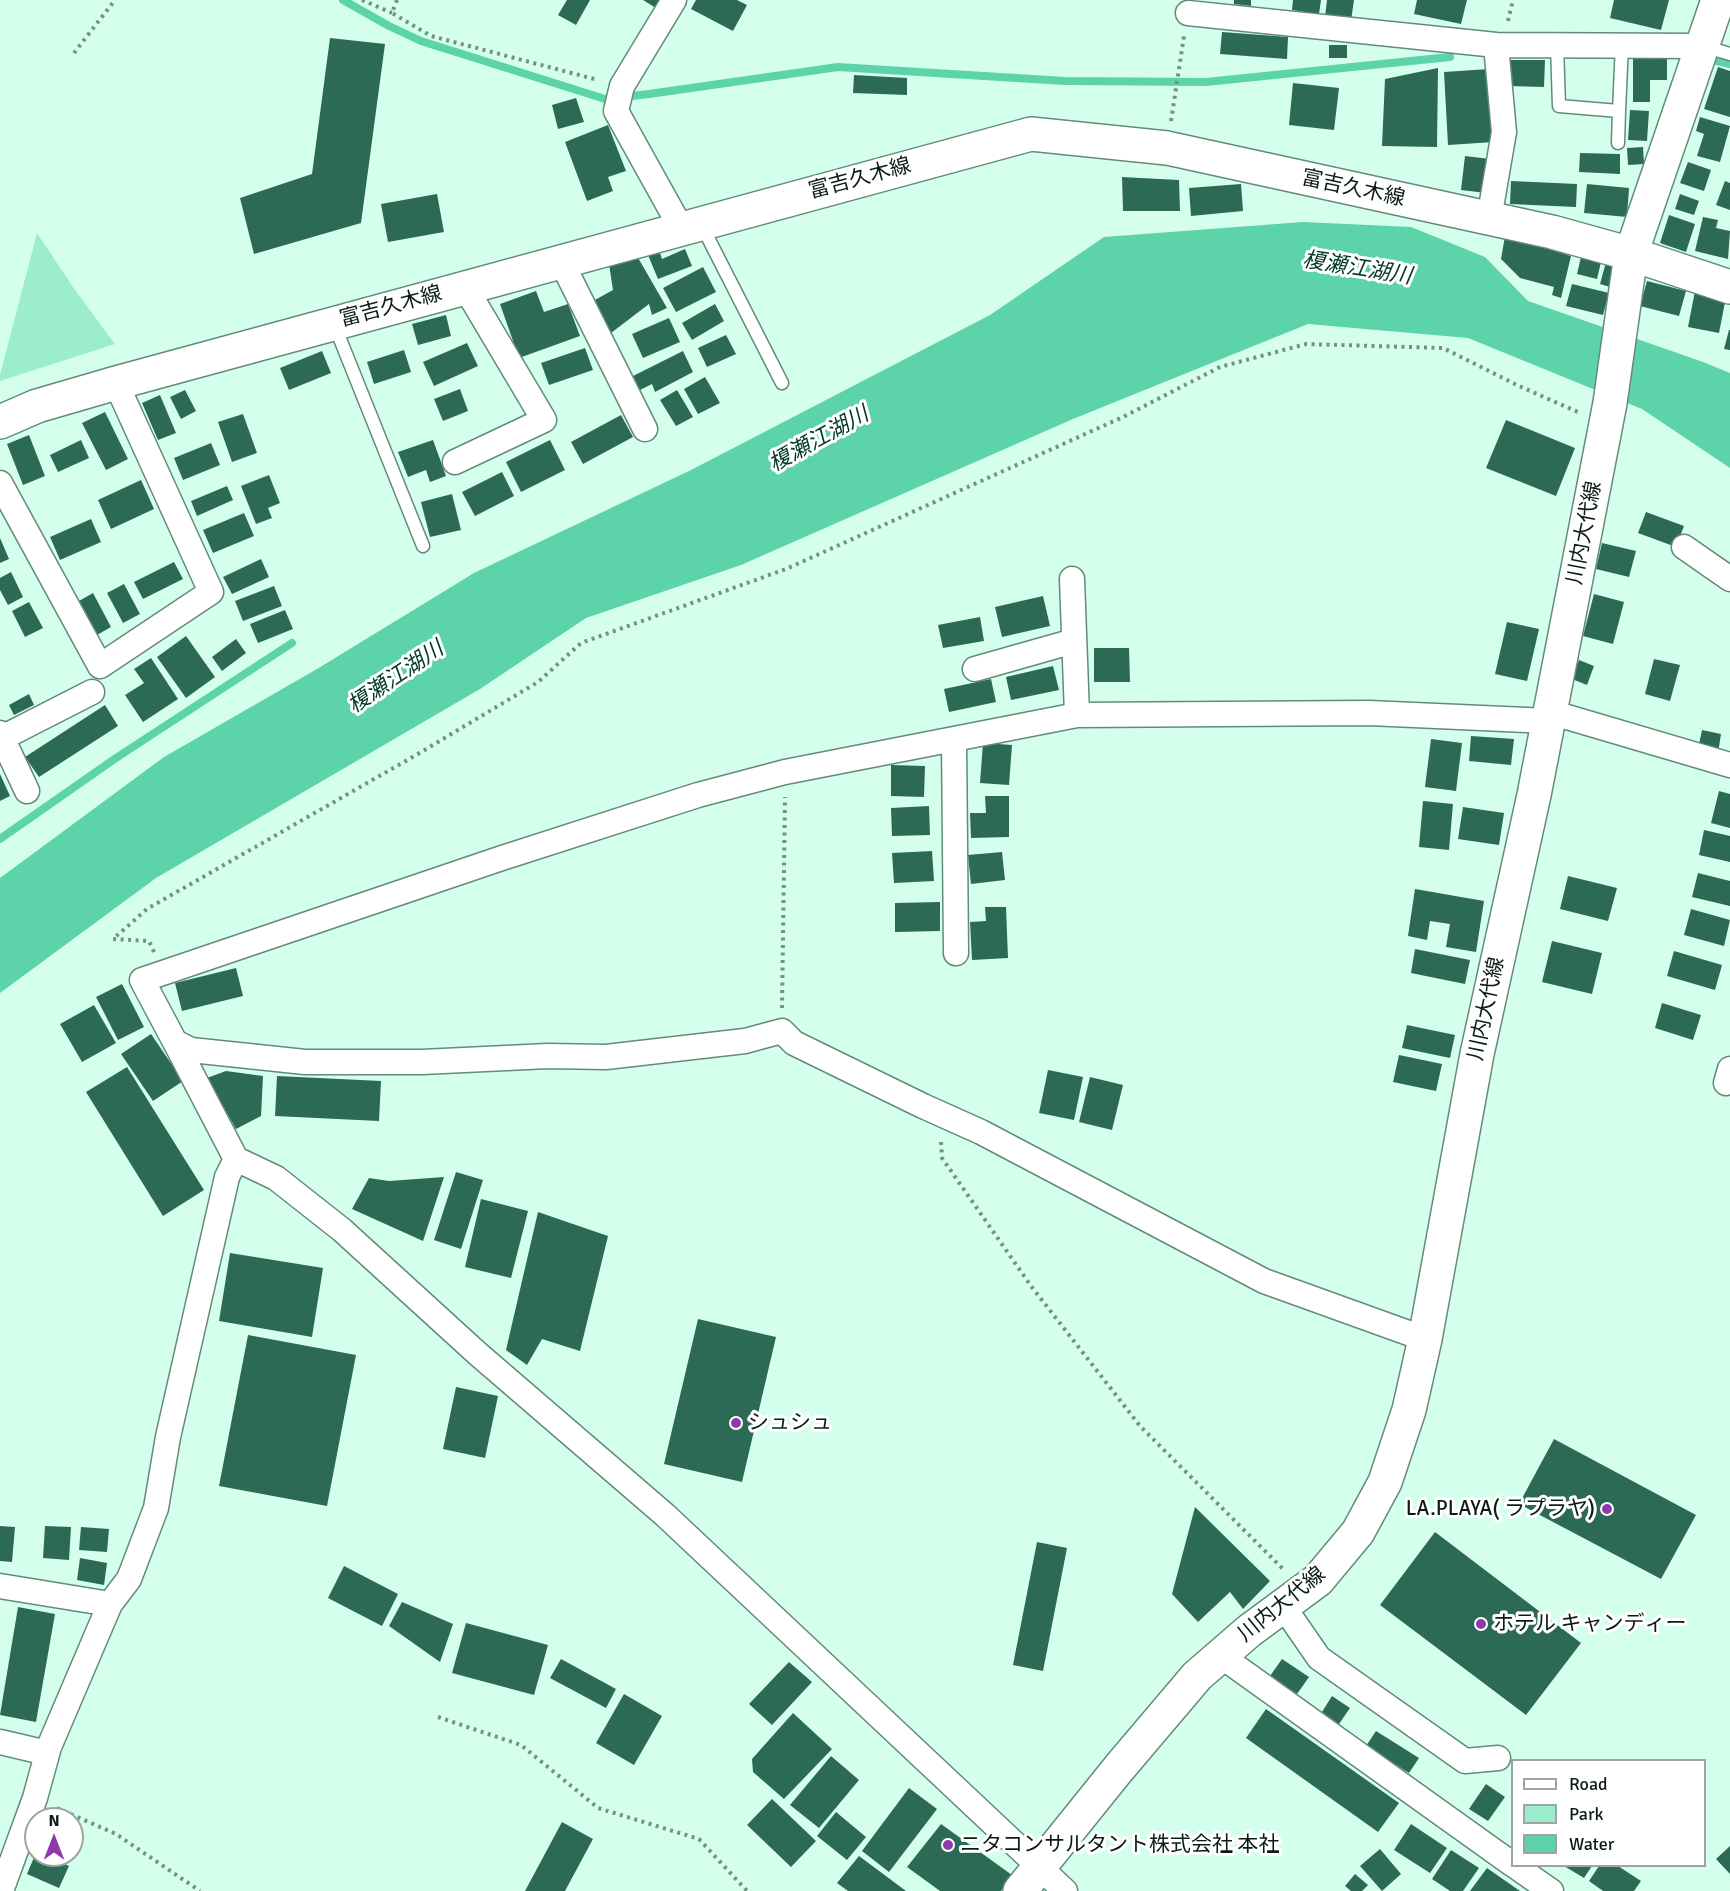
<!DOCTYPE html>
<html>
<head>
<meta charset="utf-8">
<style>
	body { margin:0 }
	#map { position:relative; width:1730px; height:1891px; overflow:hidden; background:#d4ffed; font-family:Signika,sans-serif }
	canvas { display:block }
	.legend { position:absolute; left:1511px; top:1759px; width:195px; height:108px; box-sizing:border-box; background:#fff; border:2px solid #9da4a1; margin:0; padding:8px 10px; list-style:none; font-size:18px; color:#0b1b15 }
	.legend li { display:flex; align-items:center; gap:12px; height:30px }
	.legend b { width:30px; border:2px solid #9da4a1 }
	.north { position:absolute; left:24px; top:1807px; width:60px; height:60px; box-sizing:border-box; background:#fff; border:2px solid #9da4a1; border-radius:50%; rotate:0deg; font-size:16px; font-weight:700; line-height:24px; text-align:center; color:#0b1b15 }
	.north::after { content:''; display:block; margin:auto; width:21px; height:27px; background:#8f3aa8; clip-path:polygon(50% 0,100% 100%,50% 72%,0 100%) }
</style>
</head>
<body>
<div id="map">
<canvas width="1730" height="1891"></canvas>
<ul class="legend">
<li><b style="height:8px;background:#fff"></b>Road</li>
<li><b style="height:16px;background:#9cedcd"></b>Park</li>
<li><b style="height:16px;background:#5dd3aa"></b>Water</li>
</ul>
<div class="north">N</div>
</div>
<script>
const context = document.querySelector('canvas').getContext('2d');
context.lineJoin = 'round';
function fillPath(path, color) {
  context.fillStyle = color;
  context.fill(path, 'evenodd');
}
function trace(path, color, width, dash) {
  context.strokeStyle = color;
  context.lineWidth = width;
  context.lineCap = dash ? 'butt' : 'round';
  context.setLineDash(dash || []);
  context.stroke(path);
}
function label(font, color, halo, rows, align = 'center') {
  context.font = font + ' Signika,"Noto Sans JP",sans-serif';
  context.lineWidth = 6;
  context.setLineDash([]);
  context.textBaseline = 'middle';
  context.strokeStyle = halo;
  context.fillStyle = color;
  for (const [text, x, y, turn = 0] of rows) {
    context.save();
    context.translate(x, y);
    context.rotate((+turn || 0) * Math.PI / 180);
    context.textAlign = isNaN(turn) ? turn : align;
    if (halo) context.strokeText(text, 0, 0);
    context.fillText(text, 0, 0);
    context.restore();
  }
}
fillPath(new Path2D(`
	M 37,233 L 75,290 L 115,344 L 0,381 L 0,375 Z`), '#9cedcd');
fillPath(new Path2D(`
	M 1303,222 L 1411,227 L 1485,257 L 1528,301 L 1703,362 L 1730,373 L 1730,468 L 1642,409 L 1468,338 L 1308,324 L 1073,419 L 741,565 L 586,618 L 480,689 L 156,878 L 0,993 L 0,878 L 164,757 L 317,669 L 474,573 L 691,470 L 990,315 L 1104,237 Z`), '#5dd3aa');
trace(new Path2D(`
	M 343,0 L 389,26 L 421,41 L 605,99 L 649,94 L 838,67 L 1065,81 L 1206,82 L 1450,57
	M 1713,60 L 1730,64
	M 0,839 L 116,758 L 292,643`), '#5dd3aa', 8);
fillPath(new Path2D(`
	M 567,0 L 590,0 L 576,25 L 558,15 Z
	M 643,0 L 661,0 L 656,8 Z
	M 696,0 L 737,0 L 747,5 L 733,31 L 691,9 Z
	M 1234,0 L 1251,0 L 1251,6 L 1234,4 Z
	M 1293,0 L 1321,0 L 1319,14 L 1292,10 Z
	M 1327,0 L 1354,0 L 1351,21 L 1325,17 Z
	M 1417,0 L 1467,0 L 1461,24 L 1414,14 Z
	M 1614,0 L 1669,0 L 1661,30 L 1610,18 Z
	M 1222,32 L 1288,37 L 1287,59 L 1220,54 Z
	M 330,38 L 385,44 L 361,223 L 254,254 L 240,198 L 312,174 Z
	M 1329,45 L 1347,45 L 1347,58 L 1329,58 Z
	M 1633,59 L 1667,59 L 1667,80 L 1650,80 L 1650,102 L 1633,102 Z
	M 1509,60 L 1545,60 L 1544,87 L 1508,86 Z
	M 1718,67 L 1730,71 L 1730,117 L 1704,109 Z
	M 1438,68 L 1437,147 L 1382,146 L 1385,79 Z
	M 1489,69 L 1494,142 L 1448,145 L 1444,72 Z
	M 854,75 L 907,78 L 907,95 L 853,93 Z
	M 1293,83 L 1339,88 L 1334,130 L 1289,125 Z
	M 576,98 L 584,122 L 558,129 L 552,105 Z
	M 1630,110 L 1649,111 L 1647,141 L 1628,140 Z
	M 1700,117 L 1730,126 L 1720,162 L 1697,156 L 1704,134 L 1696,131 Z
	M 608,125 L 626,171 L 608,177 L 613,191 L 587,201 L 565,142 Z
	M 1643,147 L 1644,164 L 1628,165 L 1627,148 Z
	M 1580,153 L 1620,154 L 1620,174 L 1579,172 Z
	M 1465,156 L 1490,159 L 1486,193 L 1461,190 Z
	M 1688,162 L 1711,170 L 1704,191 L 1680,183 Z
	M 1122,177 L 1179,180 L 1180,211 L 1123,211 Z
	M 1511,181 L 1577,184 L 1576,207 L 1510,204 Z
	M 1725,181 L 1730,183 L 1730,210 L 1716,205 Z
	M 1241,184 L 1243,211 L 1191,216 L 1189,188 Z
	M 1587,184 L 1629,188 L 1627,217 L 1584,213 Z
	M 437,194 L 444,232 L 388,242 L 381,204 Z
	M 1680,194 L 1699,201 L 1694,215 L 1675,209 Z
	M 1669,215 L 1695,224 L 1686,252 L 1660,243 Z
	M 1703,217 L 1718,220 L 1716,228 L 1730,231 L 1728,259 L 1695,251 Z
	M 1505,236 L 1571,256 L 1561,298 L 1552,295 L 1554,287 L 1520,278 L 1501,259 Z
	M 685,249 L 692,266 L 658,279 L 648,255 L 659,250 L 662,259 Z
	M 637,256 L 667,308 L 652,315 L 649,304 L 611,333 L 593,301 L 613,290 L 609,264 Z
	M 1581,257 L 1601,262 L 1597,279 L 1577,274 Z
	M 1606,262 L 1616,265 L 1610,287 L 1600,284 Z
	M 703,267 L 716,292 L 676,312 L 663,288 Z
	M 1647,281 L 1686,291 L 1679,316 L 1640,306 Z
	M 1572,284 L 1609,293 L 1603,315 L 1566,306 Z
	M 536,291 L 544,312 L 568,304 L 580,336 L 519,358 L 500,304 Z
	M 1695,291 L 1726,297 L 1719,333 L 1688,327 Z
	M 715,304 L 724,321 L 692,340 L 682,323 Z
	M 446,315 L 451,336 L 418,345 L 412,324 Z
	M 669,318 L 680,342 L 643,358 L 632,334 Z
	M 1729,330 L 1730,330 L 1730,350 L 1724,349 Z
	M 726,335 L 736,354 L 707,367 L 698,348 Z
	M 467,343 L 478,366 L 434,386 L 423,362 Z
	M 585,348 L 593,370 L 549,385 L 541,363 Z
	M 404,350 L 411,372 L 374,384 L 367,362 Z
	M 322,351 L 331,373 L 289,390 L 280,368 Z
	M 683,351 L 693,372 L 655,392 L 652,384 L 640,390 L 633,376 Z
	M 705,377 L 720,403 L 698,414 L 684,389 Z
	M 460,389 L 468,411 L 443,421 L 434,399 Z
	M 185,390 L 196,411 L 181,419 L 170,397 Z
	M 677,390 L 693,417 L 676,426 L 660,400 Z
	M 160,395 L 176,433 L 158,440 L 142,403 Z
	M 105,412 L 128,459 L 106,470 L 82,423 Z
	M 243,414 L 257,453 L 232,462 L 218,422 Z
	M 621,415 L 633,437 L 583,464 L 571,442 Z
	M 1506,420 L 1575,448 L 1556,496 L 1486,468 Z
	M 29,435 L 45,476 L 23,485 L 7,444 Z
	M 81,440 L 89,458 L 58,472 L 50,455 Z
	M 433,440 L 446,476 L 430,482 L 426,470 L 408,477 L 398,452 Z
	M 550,440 L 565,470 L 521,492 L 506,462 Z
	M 211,443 L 220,465 L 183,480 L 174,458 Z
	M 502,472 L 514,496 L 475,516 L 462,492 Z
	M 269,475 L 280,503 L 268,508 L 272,518 L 256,524 L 241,486 Z
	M 141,480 L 154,509 L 111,529 L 98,500 Z
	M 227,486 L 233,500 L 197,516 L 191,501 Z
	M 452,494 L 461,530 L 430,537 L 421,502 Z
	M 1646,512 L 1684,526 L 1676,547 L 1638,533 Z
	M 244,513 L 254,536 L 213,553 L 203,530 Z
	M 91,519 L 101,542 L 60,560 L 50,537 Z
	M 0,538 L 9,559 L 0,563 Z
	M 1602,543 L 1636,551 L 1629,577 L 1596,569 Z
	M 261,559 L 269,577 L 232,594 L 223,577 Z
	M 174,562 L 183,579 L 143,599 L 134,582 Z
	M 11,572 L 23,597 L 8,605 L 0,590 L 0,578 Z
	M 124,584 L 140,614 L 123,623 L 107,593 Z
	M 274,586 L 282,606 L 243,621 L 235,601 Z
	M 93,593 L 111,627 L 97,635 L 79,601 Z
	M 1594,594 L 1624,602 L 1613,644 L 1583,636 Z
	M 1043,596 L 1050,626 L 1002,637 L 995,607 Z
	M 29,602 L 43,628 L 25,637 L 12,611 Z
	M 285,610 L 293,629 L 258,643 L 250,624 Z
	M 980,617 L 984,641 L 943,648 L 938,625 Z
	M 1507,622 L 1539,629 L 1527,681 L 1495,674 Z
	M 186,636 L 215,677 L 186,698 L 157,657 Z
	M 236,639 L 246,653 L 222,671 L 212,657 Z
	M 1094,648 L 1129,648 L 1130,682 L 1094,682 Z
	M 151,658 L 178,699 L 143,722 L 125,695 L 144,683 L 134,669 Z
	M 1654,659 L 1680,665 L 1670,701 L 1645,694 Z
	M 1579,660 L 1594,666 L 1587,685 L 1572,679 Z
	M 1053,666 L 1059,690 L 1011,700 L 1006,677 Z
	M 991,679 L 996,702 L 949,712 L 944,689 Z
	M 29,694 L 34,705 L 14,715 L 9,705 Z
	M 105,705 L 118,726 L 39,777 L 25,757 Z
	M 1702,730 L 1721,734 L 1718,753 L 1698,749 Z
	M 1471,736 L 1514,739 L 1511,765 L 1469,761 Z
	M 1431,739 L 1462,743 L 1456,791 L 1425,787 Z
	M 983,743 L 1012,745 L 1009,785 L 980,783 Z
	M 891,765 L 925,766 L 924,797 L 891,796 Z
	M 0,774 L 10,796 L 0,801 Z
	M 1719,791 L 1730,794 L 1730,828 L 1711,823 Z
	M 985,796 L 1009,796 L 1009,837 L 971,838 L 970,813 L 986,813 Z
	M 1423,801 L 1453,804 L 1449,850 L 1419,847 Z
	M 929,806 L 930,835 L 892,836 L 891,808 Z
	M 1463,807 L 1504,813 L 1499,845 L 1458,839 Z
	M 1704,830 L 1730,836 L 1730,862 L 1699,855 Z
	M 932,851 L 934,881 L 894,883 L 892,853 Z
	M 1002,852 L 1005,880 L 971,884 L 968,855 Z
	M 1698,873 L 1730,881 L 1730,906 L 1692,897 Z
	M 1568,876 L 1617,888 L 1608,921 L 1560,909 Z
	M 1415,889 L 1484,901 L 1476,952 L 1446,947 L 1450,924 L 1430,921 L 1427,940 L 1408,936 Z
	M 940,902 L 940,931 L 895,932 L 895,903 Z
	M 985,907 L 1006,907 L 1008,958 L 972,960 L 970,922 L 986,921 Z
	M 1691,909 L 1730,920 L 1724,946 L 1684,935 Z
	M 1552,941 L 1602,953 L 1592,994 L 1542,982 Z
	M 1415,949 L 1470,960 L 1465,984 L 1411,973 Z
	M 1674,951 L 1722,965 L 1715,990 L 1667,976 Z
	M 236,968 L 243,996 L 182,1011 L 175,983 Z
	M 122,984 L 144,1027 L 118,1040 L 96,997 Z
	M 1662,1003 L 1701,1015 L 1693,1040 L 1655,1028 Z
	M 94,1005 L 116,1043 L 82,1062 L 60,1024 Z
	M 1407,1025 L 1455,1035 L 1450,1058 L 1402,1048 Z
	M 151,1034 L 183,1081 L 153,1101 L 121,1054 Z
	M 1399,1055 L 1442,1064 L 1436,1091 L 1393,1082 Z
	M 127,1067 L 204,1190 L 163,1216 L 86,1092 Z
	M 1048,1070 L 1083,1077 L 1074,1120 L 1039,1113 Z
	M 226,1071 L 263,1076 L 261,1116 L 236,1129 L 207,1078 Z
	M 277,1076 L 381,1081 L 379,1121 L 275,1116 Z
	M 1090,1077 L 1123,1085 L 1112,1130 L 1079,1122 Z
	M 456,1172 L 483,1180 L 461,1249 L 434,1240 Z
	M 444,1177 L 423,1241 L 352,1209 L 369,1178 L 389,1181 Z
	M 481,1199 L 528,1211 L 511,1278 L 465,1267 Z
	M 538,1212 L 608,1236 L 580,1351 L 542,1339 L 527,1365 L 506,1350 Z
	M 230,1253 L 323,1268 L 312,1337 L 219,1321 Z
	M 698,1319 L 776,1337 L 742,1482 L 664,1464 Z
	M 248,1335 L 356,1355 L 327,1506 L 219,1486 Z
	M 456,1387 L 498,1396 L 485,1458 L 443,1449 Z
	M 1554,1439 L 1696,1515 L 1661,1579 L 1519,1504 Z
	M 1195,1507 L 1270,1581 L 1243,1609 L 1230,1592 L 1198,1622 L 1172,1594 Z
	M 0,1526 L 15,1527 L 12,1562 L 0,1561 Z
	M 45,1526 L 71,1527 L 69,1560 L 43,1558 Z
	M 81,1527 L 109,1529 L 107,1552 L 79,1550 Z
	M 1435,1532 L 1581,1643 L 1526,1715 L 1380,1605 Z
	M 1037,1542 L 1067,1548 L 1043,1671 L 1013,1665 Z
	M 80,1558 L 107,1563 L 104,1585 L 77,1580 Z
	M 344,1566 L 398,1594 L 382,1626 L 328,1598 Z
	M 402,1602 L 453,1624 L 440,1662 L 389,1626 Z
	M 18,1607 L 55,1614 L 36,1722 L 0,1715 Z
	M 466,1623 L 548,1645 L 534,1695 L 452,1673 Z
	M 561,1659 L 616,1689 L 606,1708 L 550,1678 Z
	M 1282,1659 L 1309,1677 L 1297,1694 L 1270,1676 Z
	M 789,1662 L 812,1682 L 772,1725 L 749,1704 Z
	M 624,1694 L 662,1716 L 634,1765 L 596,1743 Z
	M 1332,1696 L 1350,1708 L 1339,1724 L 1322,1712 Z
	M 1266,1709 L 1399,1803 L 1378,1832 L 1246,1738 Z
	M 793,1713 L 832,1749 L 784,1799 L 753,1772 L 752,1759 Z
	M 1376,1731 L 1419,1758 L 1409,1773 L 1366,1746 Z
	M 831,1756 L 859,1780 L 819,1828 L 790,1805 Z
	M 1486,1784 L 1505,1797 L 1488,1821 L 1469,1809 Z
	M 909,1788 L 937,1809 L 889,1872 L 862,1851 Z
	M 772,1799 L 816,1841 L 791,1867 L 747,1825 Z
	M 836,1812 L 866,1837 L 847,1860 L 817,1836 Z
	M 562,1822 L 593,1839 L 565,1891 L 525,1891 Z
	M 941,1824 L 1012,1875 L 1001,1891 L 940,1891 L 907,1867 Z
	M 1411,1824 L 1447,1848 L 1430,1873 L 1394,1850 Z
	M 1730,1846 L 1730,1874 L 1716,1859 Z
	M 1380,1849 L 1401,1874 L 1382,1891 L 1360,1866 Z
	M 1451,1850 L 1479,1868 L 1463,1891 L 1450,1891 L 1432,1879 Z
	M 35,1855 L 45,1855 L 69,1866 L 59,1888 L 27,1874 Z
	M 859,1856 L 906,1891 L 848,1891 L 837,1883 Z
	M 1564,1866 L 1592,1866 L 1584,1878 Z
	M 1599,1866 L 1618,1866 L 1641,1881 L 1634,1891 L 1603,1891 L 1589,1881 Z
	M 1487,1868 L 1520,1891 L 1470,1891 Z
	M 1355,1874 L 1368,1885 L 1362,1891 L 1351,1891 L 1345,1886 Z`), '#2c6a55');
const lane = new Path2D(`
	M 1557,45 L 1559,106 L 1619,111 L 1622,45
	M 1703,46 L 1730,54
	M 1618,143 L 1619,111
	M 701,224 L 782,383
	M 334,324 L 423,546`);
const street = new Path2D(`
	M 674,0 L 622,86 L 616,111 L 681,228
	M 1188,13 L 1496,45 L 1702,46
	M 1489,219 L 1504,132 L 1496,45
	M 561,261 L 645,429
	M 455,462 L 544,420 L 465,287
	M 0,483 L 100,666 L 211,592 L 116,383
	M 1684,547 L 1730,579
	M 1072,579 L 1077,715
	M 975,669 L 1074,641
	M 1550,712 L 1730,765
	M 0,733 L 27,791
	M 2,738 L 92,692
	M 954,739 L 956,953
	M 175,1042 L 142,980 L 502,858 L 698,795 L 785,772 L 1077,715 L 1369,713 L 1549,721
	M 1726,1083 L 1730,1069
	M 0,1586 L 110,1604
	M 1283,1606 L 1319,1658 L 1465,1761 L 1498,1758
	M 1221,1656 L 1512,1864
	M 0,1742 L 47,1753
	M 1515,1866 L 1551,1891
	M 1,1891 L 35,1798 L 49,1747 L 110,1604 L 129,1579 L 156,1508 L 168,1437 L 227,1177 L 236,1159
	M 1065,1891 L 665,1515 L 478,1354 L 342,1230 L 276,1178 L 236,1159 L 175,1042 L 191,1050 L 305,1062 L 422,1062 L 548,1056 L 606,1057 L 745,1041 L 782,1031 L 794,1043 L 923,1106 L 981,1132 L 1264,1281 L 1425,1339`);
const secondary = new Path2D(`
	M 0,422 L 37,406 L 116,383 L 1031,134 L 1167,148 L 1552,232 L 1631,254 L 1730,287
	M 1020,1891 L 1119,1768 L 1197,1676 L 1249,1631 L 1318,1580 L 1358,1532 L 1385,1482 L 1409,1410 L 1425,1339 L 1477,1054 L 1534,795 L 1610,403 L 1631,254 L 1718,0`);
trace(lane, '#638a7a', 15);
trace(street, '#638a7a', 27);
trace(secondary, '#638a7a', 36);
trace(new Path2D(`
	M 362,0 L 392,13
	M 397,0 L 392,13 L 431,36 L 598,80
	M 1508,21 L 1513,0
	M 74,53 L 115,0
	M 1171,121 L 1184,36
	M 154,952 L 149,941 L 113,939 L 147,909 L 423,751 L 538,682 L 581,643 L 786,569 L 1123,417 L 1220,367 L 1306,344 L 1443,348 L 1519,386 L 1580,413
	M 782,1008 L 785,797
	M 941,1142 L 942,1158 L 1031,1286 L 1140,1426 L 1284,1570
	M 438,1717 L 521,1745 L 598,1808 L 699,1839 L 747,1891
	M 57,1808 L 116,1834 L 200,1891`), '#739185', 4, [3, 4.5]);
trace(lane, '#fff', 12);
trace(street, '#fff', 24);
trace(secondary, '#fff', 33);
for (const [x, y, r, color] of [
	[736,1423,6,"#8f3aa8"],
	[1607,1509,6,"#8f3aa8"],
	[1481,1624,6,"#8f3aa8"],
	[948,1845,6,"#8f3aa8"]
]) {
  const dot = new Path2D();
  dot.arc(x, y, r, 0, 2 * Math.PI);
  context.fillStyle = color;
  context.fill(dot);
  trace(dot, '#fff', 2);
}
label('21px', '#0b1b15', '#fff', [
	["富吉久木線",860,179,-15],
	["富吉久木線",1353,189,12],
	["富吉久木線",391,307,-15],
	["川内大代線",1585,533,-79],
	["川内大代線",1487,1009,-78],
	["川内大代線",1282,1605,-39]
]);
label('21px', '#0b1b15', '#fff', [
	["シュシュ",748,1423],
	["LA.PLAYA( ラプラヤ)",1595,1509,"right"],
	["ホテル キャンディー",1493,1624],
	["ニタコンサルタント株式会社 本社",960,1845]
], 'left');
label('italic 22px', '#013829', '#fff', [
	["榎瀬江湖川",1357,269,9],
	["榎瀬江湖川",819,440,-29],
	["榎瀬江湖川",396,678,-34]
]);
</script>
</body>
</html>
